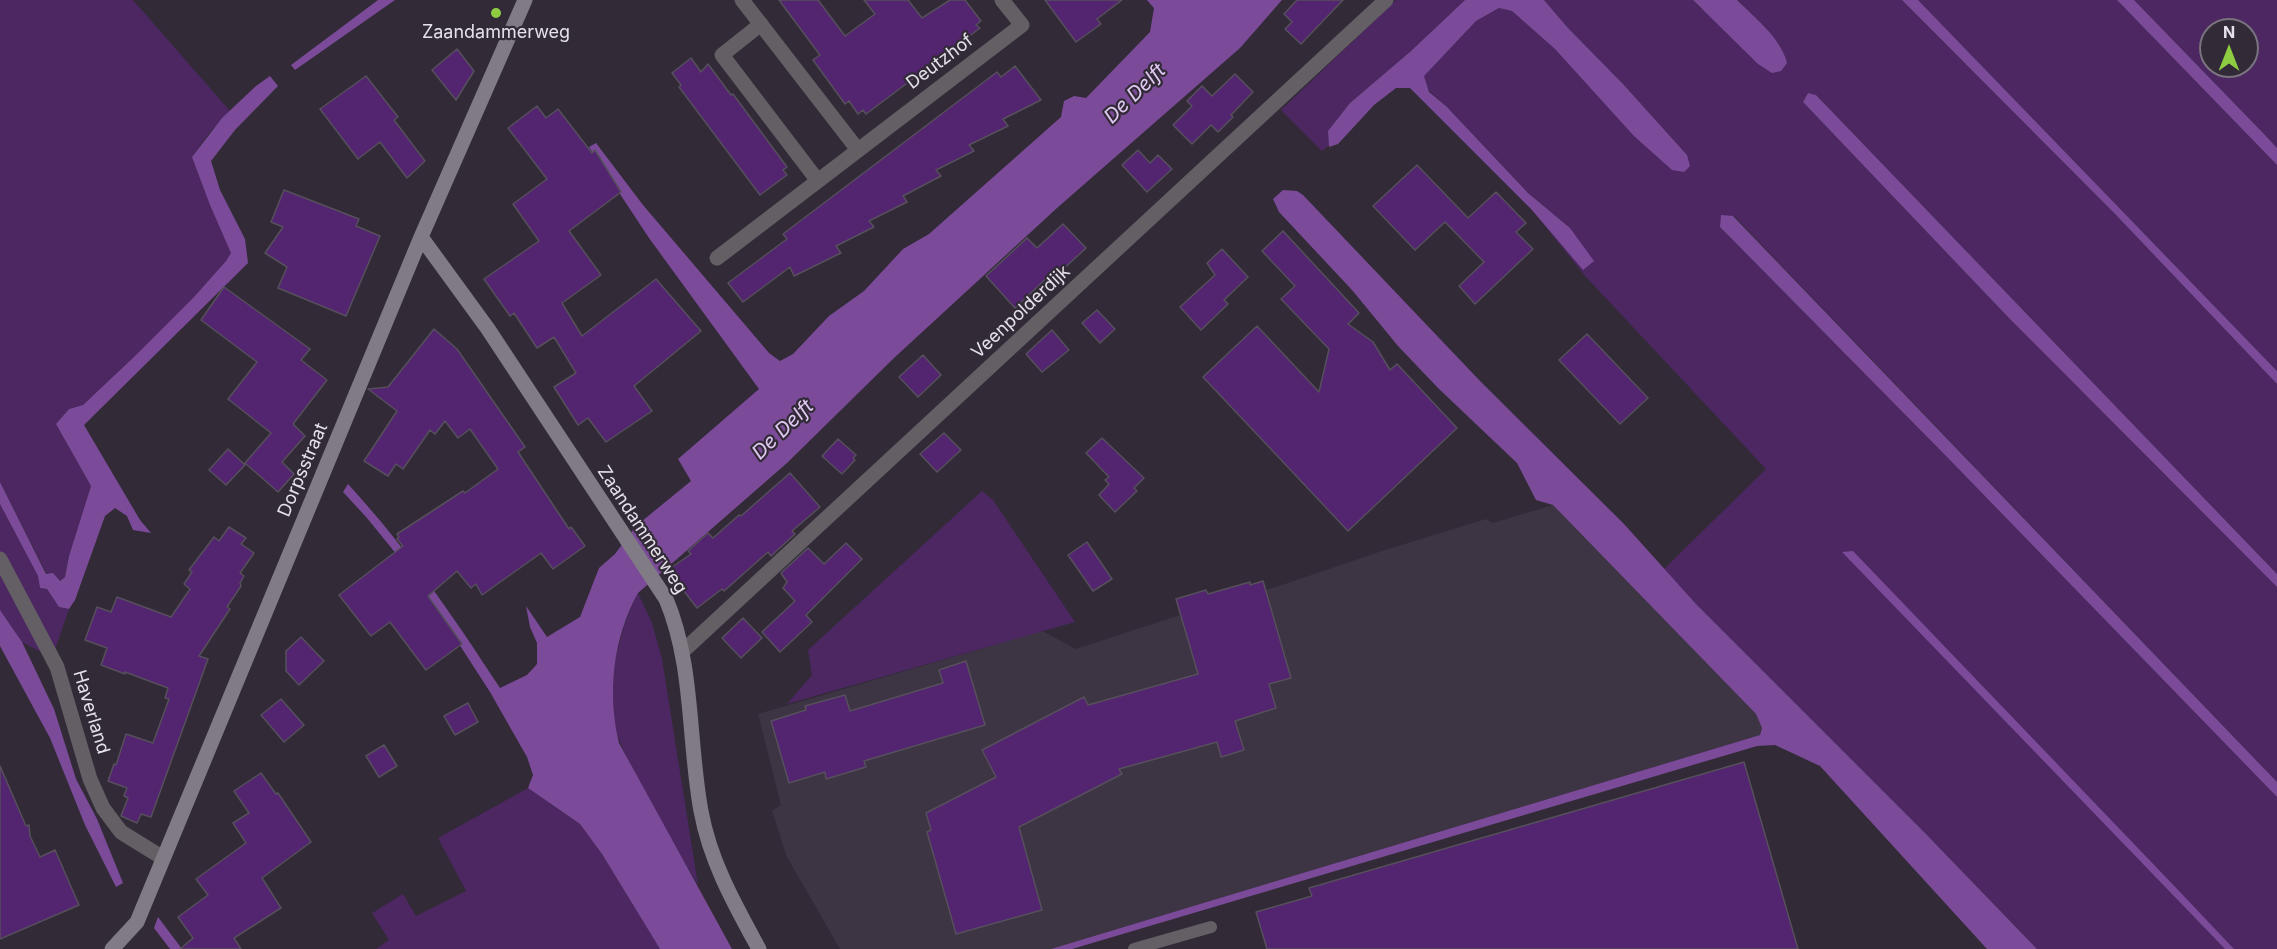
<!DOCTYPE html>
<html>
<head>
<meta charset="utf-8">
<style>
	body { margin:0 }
	#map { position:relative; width:2277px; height:949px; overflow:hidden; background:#322b37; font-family:Inter,sans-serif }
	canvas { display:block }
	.north { position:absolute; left:2199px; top:18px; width:60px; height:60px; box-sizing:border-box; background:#322b37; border:2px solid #7a747e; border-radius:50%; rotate:0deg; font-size:16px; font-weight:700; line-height:24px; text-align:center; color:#e5e1e9 }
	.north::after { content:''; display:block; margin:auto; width:21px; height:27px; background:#8ecd42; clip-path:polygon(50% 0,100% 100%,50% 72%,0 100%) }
</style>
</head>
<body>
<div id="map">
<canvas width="2277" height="949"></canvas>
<div class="north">N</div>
</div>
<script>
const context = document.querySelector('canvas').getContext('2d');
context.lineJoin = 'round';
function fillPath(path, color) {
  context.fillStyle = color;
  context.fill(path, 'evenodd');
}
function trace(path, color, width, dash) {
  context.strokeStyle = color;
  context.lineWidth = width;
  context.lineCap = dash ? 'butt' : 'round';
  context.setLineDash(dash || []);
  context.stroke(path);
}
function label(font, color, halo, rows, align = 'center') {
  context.font = font + ' Inter,sans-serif';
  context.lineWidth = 4.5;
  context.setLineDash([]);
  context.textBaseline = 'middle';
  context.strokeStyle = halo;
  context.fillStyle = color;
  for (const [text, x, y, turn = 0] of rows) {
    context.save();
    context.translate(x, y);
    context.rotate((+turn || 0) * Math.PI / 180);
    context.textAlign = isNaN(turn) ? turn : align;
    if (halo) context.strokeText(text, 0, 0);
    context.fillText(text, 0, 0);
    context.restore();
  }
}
fillPath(new Path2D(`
	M 1553,505 L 1756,714 L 1762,728 L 1760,735 L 1051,949 L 840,949 L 787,857 L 772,811 L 781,805 L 758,714 L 1042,631 L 1076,649 L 1211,605 L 1276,587 L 1382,551 L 1486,519 L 1493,523 Z`), '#3d3444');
fillPath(new Path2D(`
	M 0,0 L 133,0 L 230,111 L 209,133 L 192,157 L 231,253 L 226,261 L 194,297 L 136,355 L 83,405 L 69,409 L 56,424 L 91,486 L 69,556 L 65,577 L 59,581 L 47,574 L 0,482 Z
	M 1396,0 L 1465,0 L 1411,51 L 1350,103 L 1328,131 L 1329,145 L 1322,151 L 1281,110 Z
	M 1544,0 L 1693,0 L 1701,9 L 1766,28 L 1737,0 L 1902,0 L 2116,215 L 2277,384 L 2277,574 L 1816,95 L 1808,93 L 1803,102 L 2007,316 L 2277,587 L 2277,782 L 1734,216 L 1720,227 L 1946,456 L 2277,797 L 2277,949 L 2234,949 L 1853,552 L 1843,552 L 2225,949 L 2037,949 L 1925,833 L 1696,604 L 1664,569 L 1766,469 L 1586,277 L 1532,210 L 1583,270 L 1570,228 L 1528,193 L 1446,106 L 1429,91 L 1423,76 L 1476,21 L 1499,8 L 1512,11 L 1555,49 L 1599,96 L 1687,155 L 1623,84 L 1568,28 Z
	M 1918,0 L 2117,0 L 2277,165 L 2277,371 Z
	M 2134,0 L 2277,0 L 2277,148 L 2264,134 ZM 2211,30 L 2247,30 L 2247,66 L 2211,66 Z
	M 982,491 L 993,500 L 1075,622 L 787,704 L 812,675 L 808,650 Z
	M 0,504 L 38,576 L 40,588 L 47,589 L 59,607 L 69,609 L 52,658 L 22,642 L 0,610 Z
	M 638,593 L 652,623 L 662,659 L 698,885 C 677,851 658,816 639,781 C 629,760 616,740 613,717 C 608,679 620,627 638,593 Z
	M 528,788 L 580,824 L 602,854 L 660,949 L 376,949 L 389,940 L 372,913 L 403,894 L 416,916 L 466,891 L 438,838 Z`), '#4c2762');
fillPath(new Path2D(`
	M 378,0 L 395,0 L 295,70 L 291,65 Z
	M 1147,0 L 1282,0 L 1240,48 L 1057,208 L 894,358 L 787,463 L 638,593 C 613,638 607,693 619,743 L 732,949 L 660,949 L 602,854 L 580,824 L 528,788 L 533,775 L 527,757 L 490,692 L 419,582 L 367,518 L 343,492 L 348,484 C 406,547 453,616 500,688 L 527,675 L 537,664 L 537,643 L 530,627 L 526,606 L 547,637 L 580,617 L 599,568 L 615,554 L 636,526 L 691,481 L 678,459 L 759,389 L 649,238 L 589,147 L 596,143 L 643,205 L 769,353 L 780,361 L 793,354 L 829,316 L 864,291 L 903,249 L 929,234 L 1061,117 L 1064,101 L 1074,96 L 1086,98 L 1150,32 L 1154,8 Z
	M 1465,0 L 1544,0 L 1568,28 L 1623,84 L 1687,155 L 1690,166 L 1684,172 L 1672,170 L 1634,136 L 1555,49 L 1512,11 L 1499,8 L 1476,21 L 1424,76 L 1429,92 L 1446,106 L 1528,193 L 1570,228 L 1594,261 L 1583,270 L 1532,210 L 1410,88 L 1396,88 L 1374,105 L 1338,144 L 1329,147 L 1328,131 L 1350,103 L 1411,51 Z
	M 1693,0 L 1737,0 C 1755,18 1781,38 1787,63 L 1781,71 L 1772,73 L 1758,64 Z
	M 1902,0 L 1918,0 L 2277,371 L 2277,384 L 2116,215 Z
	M 2117,0 L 2134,0 L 2264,134 L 2277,148 L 2277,165 Z
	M 270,76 L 278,86 L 235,130 L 211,161 L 220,190 L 245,239 L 248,263 L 84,425 L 140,520 L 151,533 L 133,530 L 127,516 L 115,508 L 105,516 L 75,600 L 69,609 L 59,607 L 47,589 L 40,588 L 38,576 L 0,504 L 0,482 L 46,574 L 53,573 L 60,581 L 65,577 L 69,556 L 91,486 L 56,424 L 69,409 L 83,405 L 136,355 L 194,297 L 226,261 L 231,253 L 210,205 L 192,157 L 222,118 L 256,86 Z
	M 1808,93 L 1816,95 L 2277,574 L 2277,587 L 2007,316 L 1803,102 Z
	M 1283,190 L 1297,191 L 1303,195 L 1481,382 L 1624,524 L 1696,604 L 1925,833 L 2037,949 L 1987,949 L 1820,766 L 1775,745 L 1757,746 L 1072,949 L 1051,949 L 1760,735 L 1762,728 L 1756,714 L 1553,505 L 1536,500 L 1517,463 L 1438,388 L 1398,346 L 1352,290 L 1279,212 L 1273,199 Z
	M 1721,215 L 1733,216 L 2277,782 L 2277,797 L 1946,456 L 1720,227 Z
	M 1853,551 L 2181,893 L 2234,949 L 2225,949 L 1842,552 Z
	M 0,610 L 22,642 L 54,709 L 76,779 L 97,819 L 123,883 L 116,887 L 85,825 L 50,738 L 0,646 Z
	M 158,917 L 182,949 L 170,949 L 154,928 Z`), '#7b4b99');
const building = new Path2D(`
	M 779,0 L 818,0 L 845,36 L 875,14 L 864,0 L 908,0 L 922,18 L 950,0 L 965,0 L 981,21 L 976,25 L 980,28 L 938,60 L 866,114 L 863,110 L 858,114 L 849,101 L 845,104 L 813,60 L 820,55 Z
	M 1045,0 L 1122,0 L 1097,19 L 1101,24 L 1076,42 Z
	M 1297,0 L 1343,0 L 1301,44 L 1285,29 L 1292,22 L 1284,14 Z
	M 457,49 L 474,71 L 456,100 L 432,70 Z
	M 691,58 L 701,72 L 708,64 L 731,95 L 733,94 L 787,167 L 783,170 L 787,175 L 760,195 L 679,87 L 681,85 L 672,73 Z
	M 1015,66 L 1041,100 L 1003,119 L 1008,126 L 969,145 L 974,151 L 936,170 L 941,176 L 903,196 L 907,202 L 869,221 L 874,227 L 836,246 L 841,253 L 794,276 L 790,267 L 743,302 L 728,283 L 787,239 L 783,234 L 997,72 L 1001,77 Z
	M 1235,74 L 1253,92 L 1231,115 L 1233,117 L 1218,132 L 1211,125 L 1192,144 L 1173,125 L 1192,106 L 1187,101 L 1202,86 L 1212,96 Z
	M 366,76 L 398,117 L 394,120 L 425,161 L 407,178 L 380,142 L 358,159 L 320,109 Z
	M 537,106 L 546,118 L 558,109 L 592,153 L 595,150 L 621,192 L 569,231 L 601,275 L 562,303 L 582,336 L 656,279 L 701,331 L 634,386 L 652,411 L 606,442 L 588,418 L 578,425 L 554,387 L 576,373 L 554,337 L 537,348 L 514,313 L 510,316 L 484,279 L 539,241 L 513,204 L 547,179 L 508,128 Z
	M 1138,150 L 1150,163 L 1158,155 L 1172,169 L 1147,192 L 1122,165 Z
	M 1417,165 L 1468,218 L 1496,192 L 1526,223 L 1516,232 L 1533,249 L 1475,304 L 1459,286 L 1484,262 L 1445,222 L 1415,250 L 1373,206 Z
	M 284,190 L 359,219 L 356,226 L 380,236 L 346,316 L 278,288 L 287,267 L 265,253 L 283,227 L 271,222 Z
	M 1063,224 L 1086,248 L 1058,274 L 1054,271 L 1015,308 L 986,276 L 1027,238 L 1037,248 Z
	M 1283,231 L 1359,313 L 1348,324 L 1373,342 L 1390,370 L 1397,364 L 1457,428 L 1348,531 L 1203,377 L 1257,326 L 1319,392 L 1329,349 L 1281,299 L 1295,286 L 1262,251 Z
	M 1222,249 L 1248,277 L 1224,300 L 1228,304 L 1201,330 L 1180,307 L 1215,275 L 1207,263 Z
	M 224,287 L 310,349 L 301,360 L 327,380 L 293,424 L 305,436 L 282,462 L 294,474 L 278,492 L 245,463 L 271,433 L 228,399 L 257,362 L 201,320 Z
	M 1097,310 L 1115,329 L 1100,343 L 1082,323 Z
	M 434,329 L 457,349 L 525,447 L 518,452 L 569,529 L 571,527 L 585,546 L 553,569 L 541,553 L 482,595 L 476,584 L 471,588 L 457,571 L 428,596 L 462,644 L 426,670 L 390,622 L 371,636 L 339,595 L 403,546 L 397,539 L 399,537 L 397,534 L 463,491 L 465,493 L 498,469 L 470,429 L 458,438 L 445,421 L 435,434 L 430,430 L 403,469 L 396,464 L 388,476 L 364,461 L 397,411 L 368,389 L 388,387 Z
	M 1052,330 L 1069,350 L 1042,372 L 1026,354 Z
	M 1587,334 L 1648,398 L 1620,424 L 1559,360 Z
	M 923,355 L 941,375 L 918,397 L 899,377 Z
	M 944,433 L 961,450 L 937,472 L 920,454 Z
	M 1102,438 L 1144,478 L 1134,488 L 1137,491 L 1115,512 L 1099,495 L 1109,484 L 1105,480 L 1109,477 L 1086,453 Z
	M 838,439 L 856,455 L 853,458 L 855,460 L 842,474 L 822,456 Z
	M 228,449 L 245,465 L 226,485 L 209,470 Z
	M 790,473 L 820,507 L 792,531 L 795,534 L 771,556 L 768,552 L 724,591 L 722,589 L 697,608 L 668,570 L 691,554 L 688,551 L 708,533 L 713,538 L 739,515 L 741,516 Z
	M 229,527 L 246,538 L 241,544 L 254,553 L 240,573 L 244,576 L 240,583 L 241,586 L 227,607 L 230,609 L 199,656 L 208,659 L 151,817 L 141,814 L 137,823 L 121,816 L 128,798 L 124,796 L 127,788 L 108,781 L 114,764 L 116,765 L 126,734 L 153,743 L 169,699 L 165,698 L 168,688 L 125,672 L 125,674 L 101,665 L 107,648 L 85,640 L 97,607 L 111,612 L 117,597 L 171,617 L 190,589 L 184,584 L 192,572 L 189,570 L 214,537 L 219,541 Z
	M 1087,542 L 1112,579 L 1093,591 L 1068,555 Z
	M 846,543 L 862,559 L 806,615 L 812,622 L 780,652 L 762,632 L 795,601 L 783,588 L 787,582 L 781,573 L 808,548 L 824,564 Z
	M 1263,581 L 1291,678 L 1269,684 L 1276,708 L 1235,721 L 1244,750 L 1221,757 L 1217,742 L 1119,769 L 1122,774 L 1019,827 L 1042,910 L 956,934 L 927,832 L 931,830 L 926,813 L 996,777 L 982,750 L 1084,697 L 1088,705 L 1198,674 L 1176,599 L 1206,590 L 1208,594 L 1250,582 L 1250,585 Z
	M 743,618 L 762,638 L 741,658 L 722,638 Z
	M 301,637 L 324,661 L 299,685 L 286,671 L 286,651 Z
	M 966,661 L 985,725 L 864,761 L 866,767 L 826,779 L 825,772 L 789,783 L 771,721 L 806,710 L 805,706 L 845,695 L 850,711 L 943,683 L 939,670 Z
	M 281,699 L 304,725 L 284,742 L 261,715 Z
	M 468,703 L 478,722 L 455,735 L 444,716 Z
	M 384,745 L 397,766 L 379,777 L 366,756 Z
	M 1744,762 L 1798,949 L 1267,949 L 1256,912 L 1312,896 L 1309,888 Z
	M 0,766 L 26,826 L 29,825 L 30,836 L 40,857 L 55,850 L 79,905 L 0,939 Z
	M 261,773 L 276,794 L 278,793 L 311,842 L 262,878 L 281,908 L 234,938 L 241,949 L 180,949 L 193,938 L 178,917 L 208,895 L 196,879 L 246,843 L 233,823 L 249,813 L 234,791 Z`);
fillPath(building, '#53246f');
trace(building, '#564f5c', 1.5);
trace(new Path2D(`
	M 1134,949 L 1211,927`), '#635f65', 12);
trace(new Path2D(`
	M 742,0 L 858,150
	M 761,24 L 722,55 L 818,181
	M 717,258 L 1022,25 L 1002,0
	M 0,559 L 57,667 L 90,779 L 103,808 L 121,832 L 163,858
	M 682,652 L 1386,0`), '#635f65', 15);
trace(new Path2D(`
	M 421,237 L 488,329 L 666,599 C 694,665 688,741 701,811 C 710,861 735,905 759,949
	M 112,949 L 137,922 L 421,237 L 525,0`), '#807b84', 15);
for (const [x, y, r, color] of [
	[496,13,6,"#8ecd42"]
]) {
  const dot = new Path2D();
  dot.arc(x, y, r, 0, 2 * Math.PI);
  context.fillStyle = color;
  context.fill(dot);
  trace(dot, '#322b37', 2);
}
label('18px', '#e5e1e9', '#322b37', [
	["Zaandammerweg",496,33]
]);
label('18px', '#e5e1e9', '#322b37', [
	["Deutzhof",940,62,-37],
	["Veenpolderdijk",1021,312,-43],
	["Dorpsstraat",303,470,-67],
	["Zaandammerweg",642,530,57],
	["Haverland",91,712,73]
]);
label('italic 20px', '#e0c8f3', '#322b37', [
	["De Delft",1135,94,-44],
	["De Delft",783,430,-44]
]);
</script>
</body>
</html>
